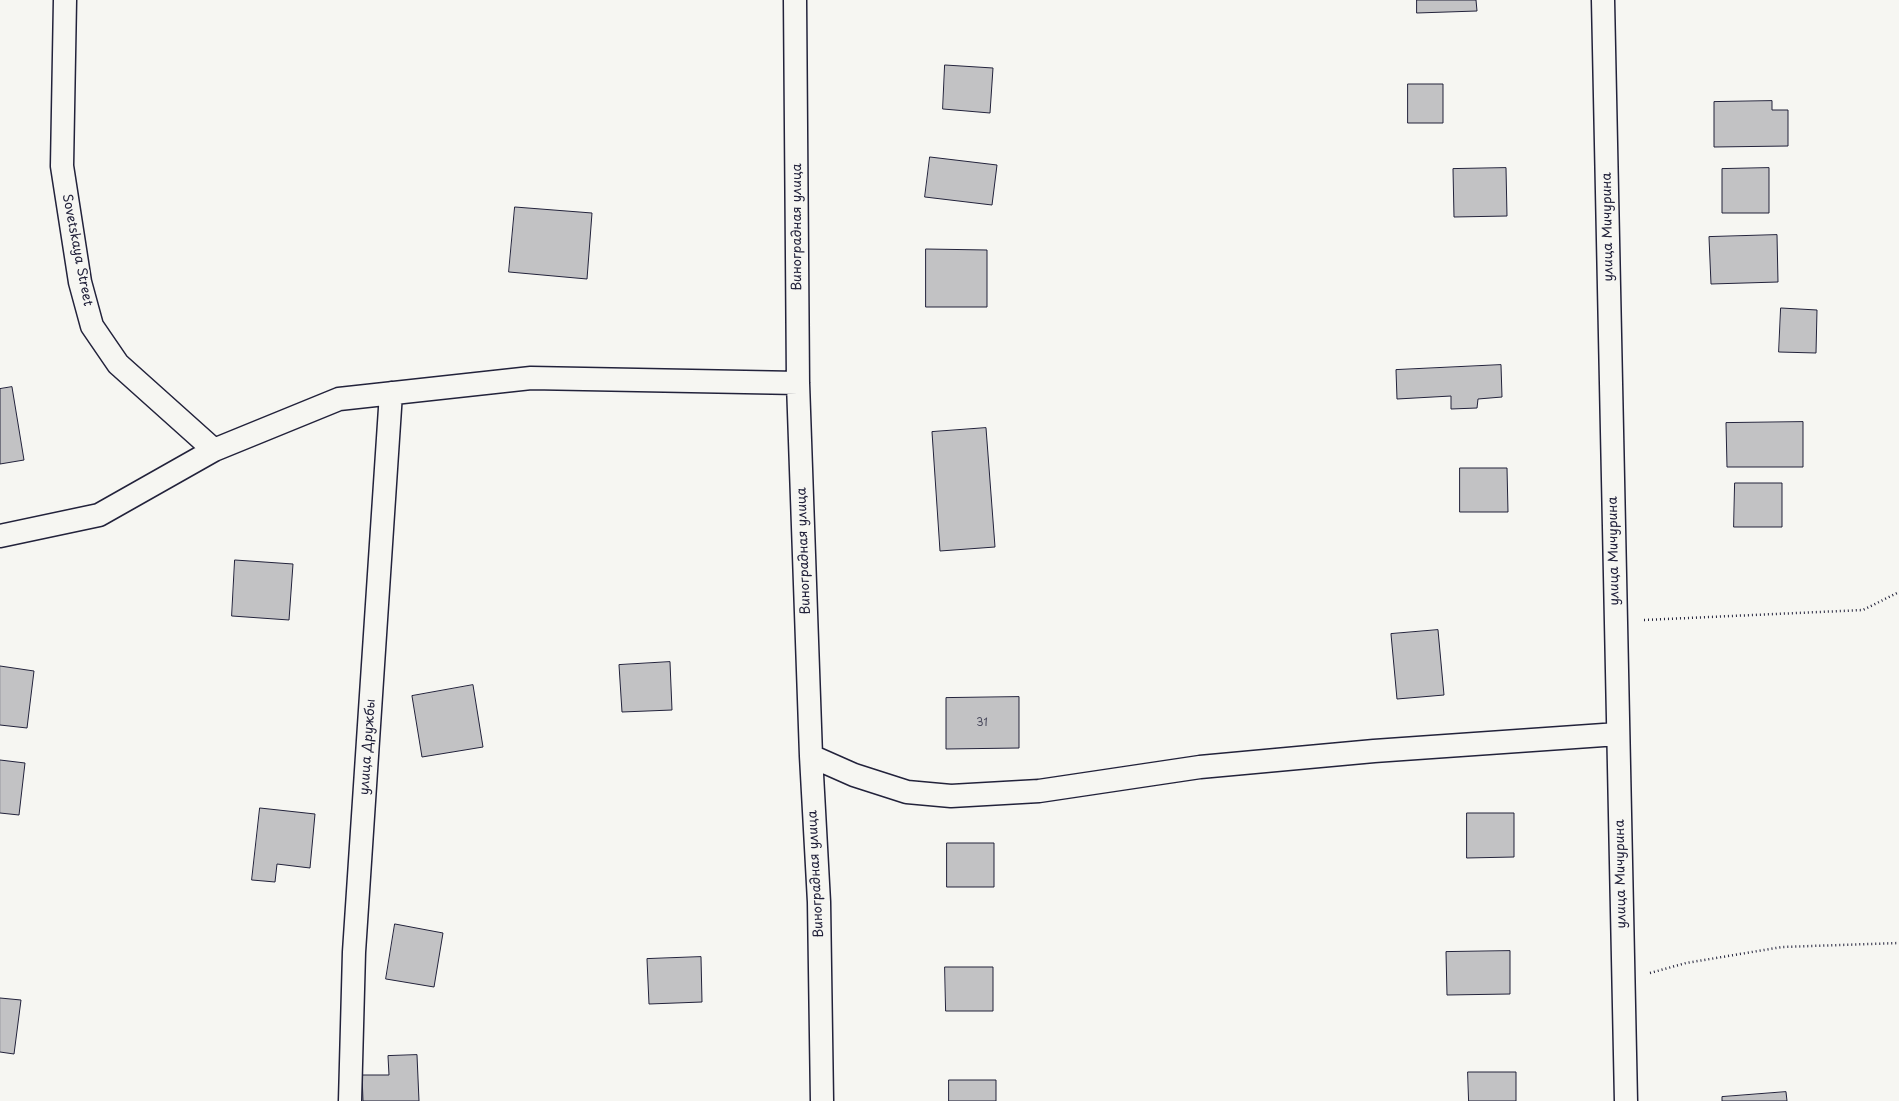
<!DOCTYPE html>
<html>
<head>
<meta charset="utf-8">
<style>
	body { margin:0 }
	canvas { display:block; background:#f6f6f2 }
</style>
</head>
<body>
<canvas width="1899" height="1101"></canvas>
<script>
const context = document.querySelector('canvas').getContext('2d');
context.lineJoin = 'round';
function fillPath(path, color) {
  context.fillStyle = color;
  context.fill(path, 'evenodd');
}
function trace(path, color, width, dash) {
  context.strokeStyle = color;
  context.lineWidth = width;
  context.lineCap = dash ? 'butt' : 'round';
  context.setLineDash(dash || []);
  context.stroke(path);
}
function label(font, color, halo, rows, align = 'center') {
  context.font = font + ' "Playpen Sans",sans-serif';
  context.lineWidth = 3.5;
  context.setLineDash([]);
  context.textBaseline = 'middle';
  context.strokeStyle = halo;
  context.fillStyle = color;
  for (const [text, x, y, turn = 0] of rows) {
    context.save();
    context.translate(x, y);
    context.rotate((+turn || 0) * Math.PI / 180);
    context.textAlign = isNaN(turn) ? turn : align;
    if (halo) context.strokeText(text, 0, 0);
    context.fillText(text, 0, 0);
    context.restore();
  }
}
const building = new Path2D(`
	M 1417,0 L 1476,0 L 1477,11 L 1417,13 Z
	M 945,65 L 993,68 L 990,113 L 943,109 Z
	M 1408,84 L 1443,84 L 1443,123 L 1408,123 Z
	M 1772,101 L 1772,110 L 1788,110 L 1788,146 L 1714,147 L 1714,102 Z
	M 930,157 L 997,165 L 992,205 L 925,197 Z
	M 1506,168 L 1507,216 L 1454,217 L 1453,169 Z
	M 1769,168 L 1769,213 L 1722,213 L 1722,169 Z
	M 515,207 L 592,213 L 587,279 L 509,272 Z
	M 1777,235 L 1778,282 L 1711,284 L 1709,237 Z
	M 926,249 L 987,250 L 987,307 L 926,307 Z
	M 1781,308 L 1817,310 L 1816,353 L 1779,352 Z
	M 1501,365 L 1502,397 L 1478,399 L 1477,408 L 1451,409 L 1451,396 L 1397,399 L 1396,370 Z
	M 12,387 L 24,460 L 0,464 L 0,389 Z
	M 1803,422 L 1803,467 L 1727,467 L 1726,423 Z
	M 986,428 L 995,547 L 940,551 L 932,432 Z
	M 1460,468 L 1507,468 L 1508,512 L 1460,512 Z
	M 1735,483 L 1782,483 L 1782,527 L 1734,527 Z
	M 235,560 L 293,564 L 289,620 L 232,616 Z
	M 1438,630 L 1444,695 L 1397,699 L 1391,634 Z
	M 670,662 L 672,710 L 622,712 L 619,665 Z
	M 0,666 L 34,671 L 27,728 L 0,725 Z
	M 473,685 L 483,747 L 422,757 L 412,696 Z
	M 1019,697 L 1019,748 L 946,749 L 946,698 Z
	M 0,760 L 25,763 L 19,815 L 0,813 Z
	M 260,808 L 315,814 L 310,868 L 277,864 L 275,882 L 252,880 Z
	M 1467,813 L 1514,813 L 1514,857 L 1467,858 Z
	M 947,843 L 994,843 L 994,887 L 947,887 Z
	M 395,924 L 443,933 L 434,987 L 386,979 Z
	M 1510,951 L 1510,994 L 1447,995 L 1446,952 Z
	M 701,957 L 702,1002 L 649,1004 L 647,959 Z
	M 945,967 L 993,967 L 993,1011 L 946,1011 Z
	M 0,998 L 21,1000 L 14,1054 L 0,1052 Z
	M 417,1055 L 419,1101 L 363,1101 L 362,1075 L 389,1075 L 388,1056 Z
	M 1468,1072 L 1516,1072 L 1516,1101 L 1469,1101 Z
	M 949,1080 L 996,1080 L 996,1101 L 949,1101 Z
	M 1786,1092 L 1787,1101 L 1722,1101 L 1722,1097 Z`);
fillPath(building, '#c2c2c4');
trace(building, '#22223b', 1);
const minor = new Path2D(`
	M 65,0 L 62,166 L 80,282 L 92,326 L 118,364 L 214,450
	M 795,0 L 798,383 L 811,756 L 819,902 L 822,1101
	M 1603,0 L 1626,1101
	M 0,536 L 99,515 L 214,450 L 339,399 L 531,378 L 798,383
	M 811,756 L 854,775 L 907,792 L 951,796 L 1039,791 L 1200,767 L 1374,751 L 1618,734
	M 350,1101 L 354,952 L 391,393`);
trace(minor, '#22223b', 25);
trace(new Path2D(`
	M 1644,620 L 1863,610 L 1899,592
	M 1650,973 L 1686,963 L 1782,947 L 1899,943`), '#22223b', 2.5, [1, 3]);
trace(minor, '#f6f6f2', 22);
label('11px', '#4a4a5d', null, [
	["31",982,723]
]);
label('13px', '#22223b', '#f6f6f2', [
	["Виноградная улица",797,227,-90],
	["улица Мичурина",1608,227,-91],
	["Sovetskaya Street",77,250,79],
	["Виноградная улица",804,551,-92],
	["улица Мичурина",1614,551,-91],
	["улица Дружбы",368,747,-86],
	["Виноградная улица",816,874,-93],
	["улица Мичурина",1621,874,-91]
]);
</script>
</body>
</html>
